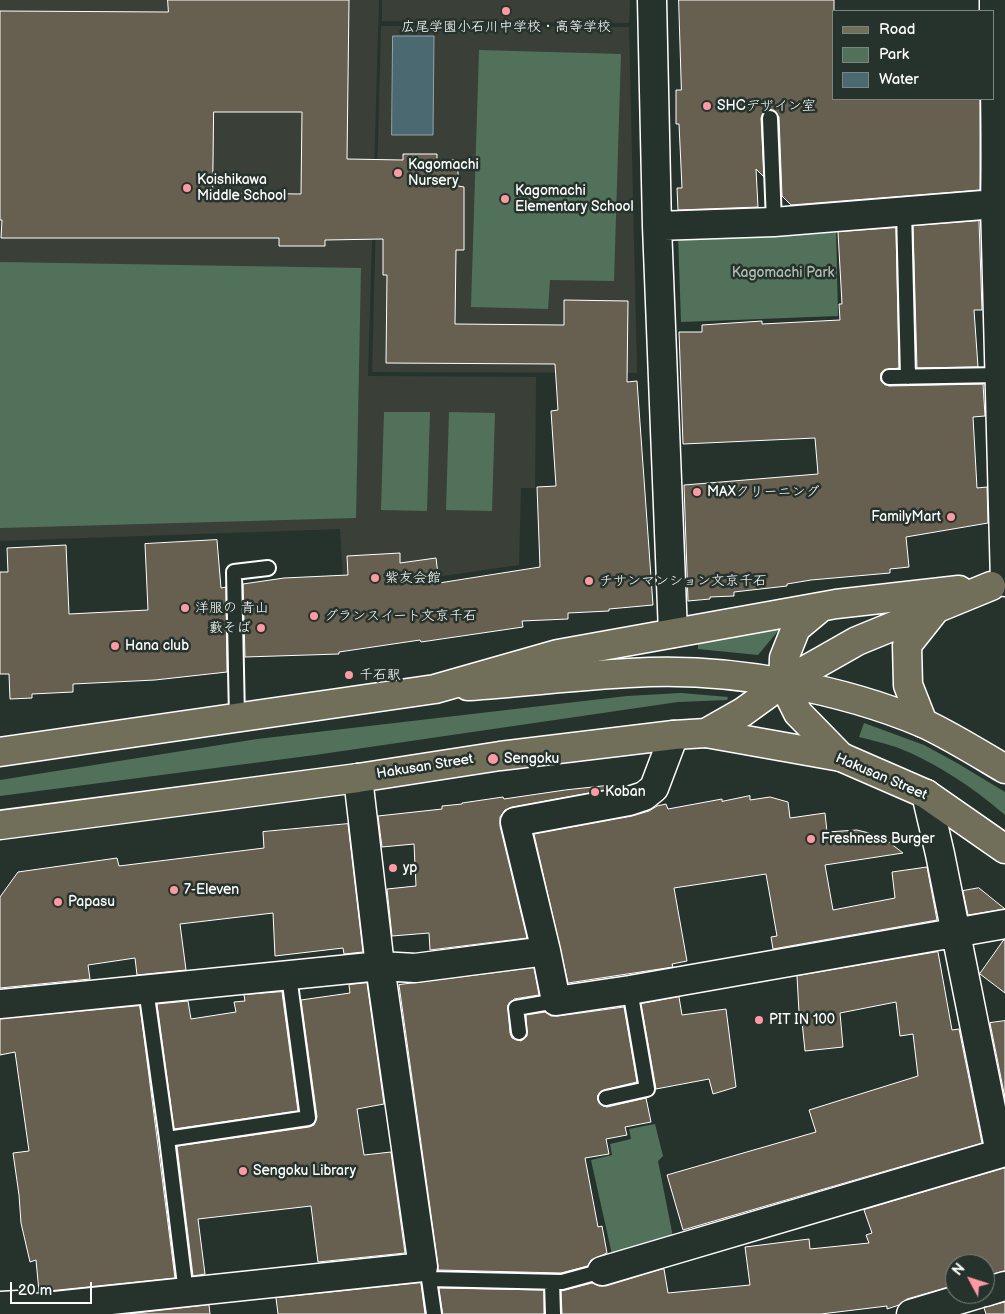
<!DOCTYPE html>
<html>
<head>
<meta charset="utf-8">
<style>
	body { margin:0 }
	#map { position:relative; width:1005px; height:1314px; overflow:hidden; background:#26332d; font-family:"Balsamiq Sans",sans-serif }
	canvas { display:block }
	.legend { position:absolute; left:832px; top:10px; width:162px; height:90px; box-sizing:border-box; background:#26332d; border:1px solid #7d8581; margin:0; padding:6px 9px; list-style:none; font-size:15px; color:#fff }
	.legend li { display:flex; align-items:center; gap:10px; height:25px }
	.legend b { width:25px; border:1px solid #7d8581 }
	.north { position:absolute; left:945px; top:1254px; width:50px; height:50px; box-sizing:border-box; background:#26332d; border:1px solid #7d8581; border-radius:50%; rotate:310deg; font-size:14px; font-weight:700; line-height:20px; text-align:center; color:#fff }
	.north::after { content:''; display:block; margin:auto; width:18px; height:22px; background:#ff9aa2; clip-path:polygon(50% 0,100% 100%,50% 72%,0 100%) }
	.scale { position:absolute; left:10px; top:1282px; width:82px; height:22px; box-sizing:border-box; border:2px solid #fff; border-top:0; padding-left:6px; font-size:15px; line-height:18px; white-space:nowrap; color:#fff; -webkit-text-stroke:4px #26332d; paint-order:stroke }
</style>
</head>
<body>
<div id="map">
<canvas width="1005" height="1314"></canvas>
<ul class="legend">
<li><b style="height:6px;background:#716e59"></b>Road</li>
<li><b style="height:14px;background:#52715a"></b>Park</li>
<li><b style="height:14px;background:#4a6971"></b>Water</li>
</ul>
<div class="north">N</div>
<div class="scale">20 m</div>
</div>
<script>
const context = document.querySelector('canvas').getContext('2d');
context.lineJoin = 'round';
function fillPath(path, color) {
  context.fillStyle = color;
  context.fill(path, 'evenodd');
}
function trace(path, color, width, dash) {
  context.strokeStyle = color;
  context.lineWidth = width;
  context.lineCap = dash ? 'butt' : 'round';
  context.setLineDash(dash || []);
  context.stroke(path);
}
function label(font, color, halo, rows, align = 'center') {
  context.font = font + ' "Balsamiq Sans","Klee One",sans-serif';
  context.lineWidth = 5;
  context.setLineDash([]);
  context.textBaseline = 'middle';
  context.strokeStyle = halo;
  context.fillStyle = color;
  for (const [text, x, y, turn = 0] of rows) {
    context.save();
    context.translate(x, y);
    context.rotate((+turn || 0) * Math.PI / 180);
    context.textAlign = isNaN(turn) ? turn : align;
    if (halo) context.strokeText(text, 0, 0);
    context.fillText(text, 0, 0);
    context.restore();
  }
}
fillPath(new Path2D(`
	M 0,0 L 379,0 L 368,376 L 536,377 L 535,488 L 521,488 L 519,565 L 408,581 L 345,610 L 340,529 L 0,541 Z
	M 382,0 L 630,0 L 629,23 L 382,21 Z
	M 381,26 L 629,27 L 637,373 L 372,372 Z`), '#3a4038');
fillPath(new Path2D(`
	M 479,50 L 621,54 L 614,281 L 550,280 L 548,309 L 471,307 Z
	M 836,226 L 838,316 L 681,322 L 678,234 Z
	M 0,262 L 361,268 L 356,518 L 0,528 Z
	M 384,412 L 430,412 L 427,511 L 381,510 Z
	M 449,412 L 495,413 L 492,511 L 446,510 Z
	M 777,624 L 778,631 L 758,655 L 698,649 L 698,639 Z
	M 681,693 L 728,697 L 727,700 L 678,702 L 315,755 L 0,796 L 0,780 L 257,739 L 627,696 Z
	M 864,723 L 924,745 L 957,763 L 1005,792 L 1005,815 C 974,788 935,762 896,747 C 884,743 871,740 859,737 Z
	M 655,1124 L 663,1156 L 658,1161 L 674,1242 L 613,1259 L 591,1160 L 612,1155 L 610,1144 L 631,1139 L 629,1129 Z`), '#52715a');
const water = new Path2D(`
	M 393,36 L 434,36 L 433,135 L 392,135 Z`);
fillPath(water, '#4a6971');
trace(water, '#92a5aa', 1);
const building = new Path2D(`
	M 168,0 L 349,0 L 347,159 L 403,160 L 403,154 L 437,154 L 437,160 L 458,160 L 458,186 L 464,187 L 464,250 L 456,250 L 455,324 L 564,325 L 564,300 L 628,301 L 627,382 L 637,381 L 653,605 L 609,609 L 609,611 L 568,613 L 568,619 L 522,621 L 523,627 L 421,642 L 420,640 L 339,652 L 339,654 L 245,657 L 243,584 L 284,578 L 348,575 L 347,556 L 400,553 L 400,563 L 436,558 L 439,583 L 540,567 L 537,487 L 556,486 L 551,411 L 558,410 L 555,364 L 386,363 L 387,275 L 383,275 L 383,239 L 325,240 L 325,246 L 279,246 L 279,238 L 1,238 L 2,220 L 0,220 L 0,11 L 168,12 ZM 214,112 L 302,112 L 301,194 L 213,193 Z
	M 679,0 L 834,0 L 834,99 L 980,99 L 980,190 L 791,205 L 782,196 L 779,117 L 774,111 L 769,109 L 763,114 L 761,118 L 764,177 L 756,169 L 758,207 L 678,210 L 677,188 L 682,188 L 679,124 L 676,124 L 676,90 L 681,90 Z
	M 979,221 L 982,310 L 974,310 L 978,367 L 917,368 L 913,226 Z
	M 896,228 L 899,368 L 884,370 L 881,373 L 881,381 L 884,384 L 889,386 L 983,384 L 985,416 L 973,417 L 977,488 L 987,487 L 988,523 L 906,537 L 909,567 L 890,569 L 890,573 L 811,580 L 787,584 L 787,586 L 734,592 L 734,596 L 710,597 L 710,599 L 688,601 L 684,485 L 818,474 L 815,438 L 683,444 L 679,332 L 702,332 L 702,325 L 762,321 L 762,324 L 840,320 L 839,304 L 842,304 L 838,232 Z
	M 217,540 L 221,588 L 226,587 L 227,672 L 155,680 L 73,684 L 73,692 L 32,694 L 32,698 L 10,699 L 9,674 L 0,674 L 0,572 L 8,572 L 7,548 L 66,545 L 69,614 L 148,610 L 145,544 Z
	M 615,785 L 616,788 L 512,807 L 505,810 L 500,817 L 500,826 L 527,938 L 430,950 L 429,933 L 392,936 L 387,889 L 416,886 L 414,844 L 382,847 L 378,816 L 442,809 L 442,806 L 462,804 L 462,803 L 503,797 L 504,799 L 565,790 Z
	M 750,796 L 750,800 L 770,797 L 788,802 L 790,818 L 825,813 L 827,832 L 857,830 L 881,836 L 903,853 L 825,865 L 833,910 L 895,898 L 892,872 L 927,867 L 937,920 L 773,949 L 771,937 L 777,936 L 766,874 L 674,888 L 687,961 L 672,964 L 673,967 L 568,983 L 534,834 L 632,816 L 649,811 L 657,806 L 666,804 L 668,809 L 722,799 L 722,801 Z
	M 348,824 L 363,952 L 344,954 L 343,948 L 275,956 L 273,913 L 180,924 L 186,970 L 137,975 L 135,958 L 88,965 L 90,979 L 0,988 L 0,897 L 18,872 L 117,858 L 119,866 L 264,848 L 263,832 Z
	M 979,888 L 1005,909 L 968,915 L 963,891 Z
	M 1004,940 L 1005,940 L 1005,993 L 980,974 Z
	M 938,952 L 952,1030 L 959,1029 L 982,1143 L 683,1230 L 667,1175 L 816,1132 L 809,1110 L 918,1076 L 913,1034 L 900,1036 L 896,1002 L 840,1013 L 843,1047 L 805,1051 L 801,1012 L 799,1012 L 797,976 Z
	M 534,968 L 539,995 L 514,999 L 508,1005 L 510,1033 L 512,1038 L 521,1041 L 527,1036 L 526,1015 L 545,1012 L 551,1016 L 558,1016 L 624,1007 L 637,1082 L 604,1090 L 598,1095 L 598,1100 L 603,1106 L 607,1107 L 646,1098 L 651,1122 L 625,1127 L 627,1135 L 606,1139 L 609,1154 L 585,1158 L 598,1227 L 602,1226 L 607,1253 L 591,1260 L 588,1266 L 561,1273 L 438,1270 L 438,1265 L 399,985 Z
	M 367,983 L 384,1104 L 357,1109 L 364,1155 L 391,1152 L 405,1253 L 318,1262 L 311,1206 L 198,1219 L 205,1274 L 193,1276 L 177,1146 L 309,1127 L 314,1125 L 317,1117 L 301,1000 L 350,993 L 349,985 Z
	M 282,992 L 298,1111 L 174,1129 L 157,1004 L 188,1001 L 191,1019 L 236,1012 L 234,1002 L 245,1001 L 244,995 Z
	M 679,997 L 682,1015 L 726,1009 L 736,1087 L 713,1094 L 709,1079 L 656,1089 L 641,1004 Z
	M 140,1006 L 175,1278 L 39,1292 L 36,1260 L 30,1262 L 21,1223 L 19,1195 L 13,1153 L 29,1151 L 15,1052 L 0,1055 L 0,1019 Z
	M 1005,1021 L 1005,1098 L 990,1023 Z
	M 1005,1168 L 1005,1271 L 985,1276 L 985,1264 L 955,1264 L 955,1285 L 907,1299 L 899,1305 L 887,1309 L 887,1306 L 821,1314 L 562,1314 L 561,1291 L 592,1283 L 599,1286 L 606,1286 L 662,1269 L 664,1269 L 668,1293 L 750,1285 L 745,1247 L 809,1239 L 810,1249 L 869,1243 L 866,1235 L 872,1233 L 864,1210 Z
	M 421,1283 L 425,1314 L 278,1314 L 276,1298 Z
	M 439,1288 L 544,1290 L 544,1314 L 443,1314 Z
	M 1005,1302 L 1005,1314 L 986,1314 L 984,1308 Z
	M 209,1305 L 210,1314 L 128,1314 Z`);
fillPath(building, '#675f50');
trace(building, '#fff', 1);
const lane = new Path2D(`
	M 770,118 L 774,222
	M 904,210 L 908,377
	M 889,377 L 999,375
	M 237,718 L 234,572 L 268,568
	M 146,989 L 167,1139 L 186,1293
	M 519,1032 L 516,1008 L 556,1001
	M 606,1098 L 647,1089 L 630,990
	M 167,1139 L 308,1118 L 289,976
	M 425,1272 L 429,1279 L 434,1314
	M 429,1279 L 562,1282 L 602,1271
	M 552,1282 L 553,1314`);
const street = new Path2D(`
	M 652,0 L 657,226 L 673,633
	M 994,0 C 994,68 997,136 995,204 L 1005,582
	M 657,226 L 774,222 L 995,204
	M 674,735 L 654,788 L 644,796 L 629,801 L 515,822 L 546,951 L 556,1001 L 630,990 L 1005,924
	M 926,794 L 940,854 L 1000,1153
	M 0,1004 L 380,966 L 415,968 L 546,951
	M 602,1271 L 1005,1152
	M 985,1292 L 1005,1286
	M 0,1306 L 18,1305 L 36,1308 L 423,1267 L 380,966 L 358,778
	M 911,1314 L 978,1294`);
const primary = new Path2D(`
	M 468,686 C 528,682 589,674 649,672 C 736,669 842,689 923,723 C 951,736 978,753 1005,769
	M 706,733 L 841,757 L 926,794 L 1005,849`);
const highway = new Path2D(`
	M 820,608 L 796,628 L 784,658 L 783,683 L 798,713 L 841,757
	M 923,723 L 908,685 L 907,645 L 934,611
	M 0,752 L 435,689 L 558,654 L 836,604 L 959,590
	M 0,825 L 358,778 L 500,756 L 674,735 L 706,733 L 743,712 L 783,683 L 857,641 L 991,586`);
trace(lane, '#fff', 18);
trace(street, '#fff', 31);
trace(primary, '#fff', 31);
trace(highway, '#fff', 31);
trace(lane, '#26332d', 14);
trace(street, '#26332d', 28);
trace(primary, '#716e59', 28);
trace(highway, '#716e59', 28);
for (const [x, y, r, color] of [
	[506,11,5,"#ff9aa2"],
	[707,106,5,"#ff9aa2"],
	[398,173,5,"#ff9aa2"],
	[187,188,5,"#ff9aa2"],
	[505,199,5,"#ff9aa2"],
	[697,492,5,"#ff9aa2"],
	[951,517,5,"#ff9aa2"],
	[375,578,5,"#ff9aa2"],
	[589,581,5,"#ff9aa2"],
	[185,608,5,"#ff9aa2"],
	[314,616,5,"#ff9aa2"],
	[261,628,5,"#ff9aa2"],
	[115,646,5,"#ff9aa2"],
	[349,675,5,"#ff9aa2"],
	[493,759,6,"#ff9aa2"],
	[595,792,5,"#ff9aa2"],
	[811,839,5,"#ff9aa2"],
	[393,868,5,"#ff9aa2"],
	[174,890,5,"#ff9aa2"],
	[58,902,5,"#ff9aa2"],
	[759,1020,5,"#ff9aa2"],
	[243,1171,5,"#ff9aa2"]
]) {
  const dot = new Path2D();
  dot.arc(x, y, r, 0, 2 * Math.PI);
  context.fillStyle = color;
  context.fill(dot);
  trace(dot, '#26332d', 2);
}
label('14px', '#fff', '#26332d', [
	["広尾学園小石川中学校・高等学校",506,27,"center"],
	["SHCデザイン室",717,106],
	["Kagomachi",408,165],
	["Nursery",408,181],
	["Koishikawa",197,180],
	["Middle School",197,196],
	["Kagomachi",515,191],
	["Elementary School",515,207],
	["MAXクリーニング",707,492],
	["FamilyMart",941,517,"right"],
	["紫友会館",385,578],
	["チサンマンション文京千石",599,581],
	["洋服の 青山",195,608],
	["グランスイート文京千石",324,616],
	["藪そば",251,628,"right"],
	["Hana club",125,646],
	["千石駅",359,675],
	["Sengoku",504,759],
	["Koban",605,792],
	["Freshness Burger",821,839],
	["yp",403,868],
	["7-Eleven",184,890],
	["Papasu",68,902],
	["PIT IN 100",769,1020],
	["Sengoku Library",253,1171]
], 'left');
label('14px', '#b1bfb5', '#26332d', [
	["Kagomachi Park",783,273]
]);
label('14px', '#fff', '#26332d', [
	["Hakusan Street",425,767,-9],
	["Hakusan Street",881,777,23]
]);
</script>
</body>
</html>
